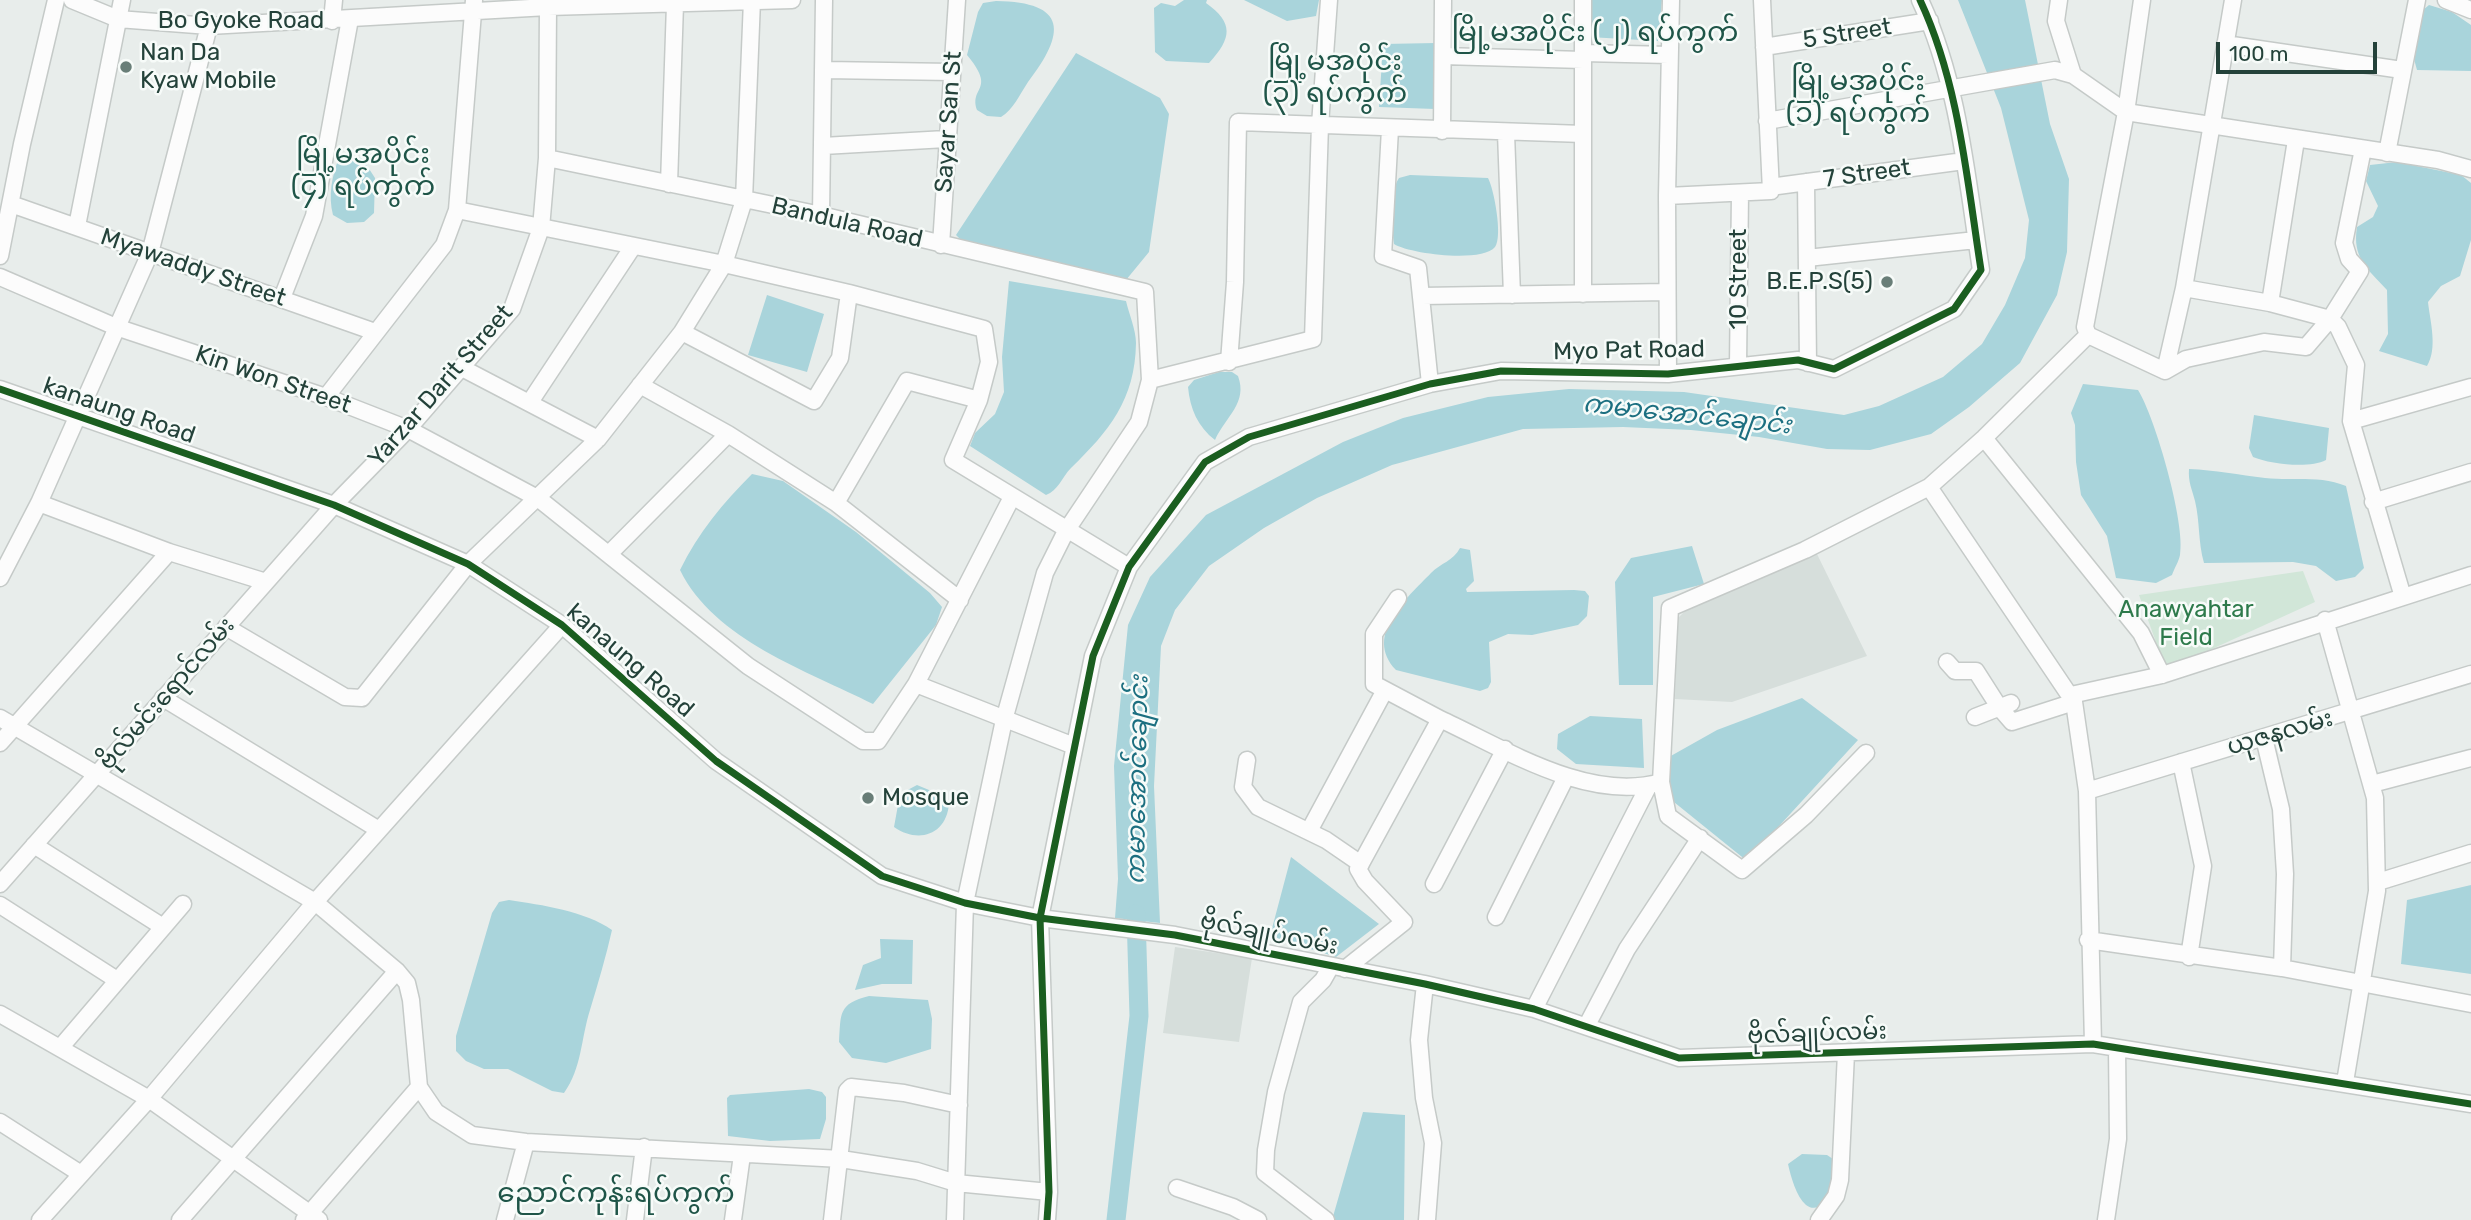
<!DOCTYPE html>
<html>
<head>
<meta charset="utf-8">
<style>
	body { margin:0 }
	#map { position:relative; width:2471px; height:1220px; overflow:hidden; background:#e8edeb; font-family:Rubik,sans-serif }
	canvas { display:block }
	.scale { position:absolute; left:2216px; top:42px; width:161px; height:32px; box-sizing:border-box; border:4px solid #24423a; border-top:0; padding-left:9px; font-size:21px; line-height:24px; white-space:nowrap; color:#24423a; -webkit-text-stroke:5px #f7fbf9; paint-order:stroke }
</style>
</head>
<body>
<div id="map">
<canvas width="2471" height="1220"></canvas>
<div class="scale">100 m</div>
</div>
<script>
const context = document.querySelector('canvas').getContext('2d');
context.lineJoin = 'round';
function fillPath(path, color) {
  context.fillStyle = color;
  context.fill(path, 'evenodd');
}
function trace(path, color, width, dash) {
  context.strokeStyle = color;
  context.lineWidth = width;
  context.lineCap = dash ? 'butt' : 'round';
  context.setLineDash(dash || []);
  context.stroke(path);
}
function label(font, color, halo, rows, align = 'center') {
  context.font = font + ' Rubik,"Noto Sans Myanmar",sans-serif';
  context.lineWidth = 5;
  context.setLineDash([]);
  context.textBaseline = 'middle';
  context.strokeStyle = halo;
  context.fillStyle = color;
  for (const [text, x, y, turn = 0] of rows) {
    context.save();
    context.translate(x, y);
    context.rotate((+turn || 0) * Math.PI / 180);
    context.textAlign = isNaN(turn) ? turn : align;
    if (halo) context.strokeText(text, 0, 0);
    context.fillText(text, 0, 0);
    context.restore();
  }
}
fillPath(new Path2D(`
	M 1816,552 L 1867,656 L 1732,702 L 1675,699 L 1677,619 L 1692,604 Z
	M 1175,947 L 1252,958 L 1239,1042 L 1163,1033 Z`), '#d6dedb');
fillPath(new Path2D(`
	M 2303,571 L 2315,602 L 2166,670 L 2139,595 Z`), '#d1e6d8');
fillPath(new Path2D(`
	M 1184,0 L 1207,0 L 1206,3 C 1234,23 1232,38 1209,63 L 1166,61 L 1155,52 L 1154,8 L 1161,3 L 1175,6 Z
	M 1244,0 L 1319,0 L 1316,16 L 1287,21 Z
	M 1590,0 L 1662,0 L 1658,41 L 1589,37 Z
	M 1958,0 L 2025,0 L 2050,124 L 2069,179 L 2067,252 L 2057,295 L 2020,363 L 1969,407 L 1931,434 L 1870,450 L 1827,449 L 1759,437 L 1691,430 L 1623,427 L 1523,429 L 1392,465 L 1317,498 L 1264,528 L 1209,566 L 1175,610 L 1161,646 L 1154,786 L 1160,923 L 1115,918 L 1118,879 L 1114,766 L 1128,625 L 1150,577 L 1206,515 L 1343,442 L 1403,418 L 1488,397 L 1569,389 L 1684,392 L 1844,415 L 1879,406 L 1943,377 L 1982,344 L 2005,305 L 2025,258 L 2029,220 L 2001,108 Z
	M 996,1 C 1068,2 1066,33 1028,82 C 1020,94 1013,110 1001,117 L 987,116 L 977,110 C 969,86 997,91 967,55 L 978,12 L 983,3 Z
	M 2429,5 L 2452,12 L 2471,25 L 2471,71 L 2417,70 L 2414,59 L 2423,10 Z
	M 1436,43 L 1435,109 L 1379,107 L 1383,44 Z
	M 1076,53 L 1160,98 L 1169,114 L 1149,252 L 1126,280 L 964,243 L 956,235 Z
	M 344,156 L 362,158 L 375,178 L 374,213 L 364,222 L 347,223 L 333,215 C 328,196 332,175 339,158 Z
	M 2397,162 L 2461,175 L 2471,183 L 2471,240 L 2460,276 L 2441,286 L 2428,302 C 2430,321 2438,348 2427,366 L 2379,351 L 2388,334 L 2387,290 C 2367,268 2352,258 2357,227 L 2373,217 L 2378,206 L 2366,181 L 2370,165 Z
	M 1410,175 L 1488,178 C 1494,189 1503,237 1495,247 C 1482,263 1410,254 1394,244 C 1392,225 1388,195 1399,178 Z
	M 1009,281 L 1126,301 C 1129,314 1136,330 1136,343 C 1135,400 1109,431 1071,468 C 1062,477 1058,491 1046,495 L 970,446 L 975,433 L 995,414 L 1004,392 L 1002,357 Z
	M 767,295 L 824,314 L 807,372 L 748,355 Z
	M 1219,372 L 1232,372 L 1238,376 C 1248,403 1226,416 1215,440 C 1198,427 1190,409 1188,387 L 1194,380 Z
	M 2083,384 L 2138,390 C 2155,417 2186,524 2180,555 C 2179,561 2174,569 2172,575 L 2156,583 L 2116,578 L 2107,536 L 2081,495 L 2076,462 L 2075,425 L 2071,413 Z
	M 2254,415 L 2329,428 L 2326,460 C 2309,469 2270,464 2253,457 L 2249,448 Z
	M 2189,469 C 2215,470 2239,475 2265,478 C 2292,481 2320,475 2346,486 L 2364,568 L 2355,577 L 2336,581 L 2316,566 L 2293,562 L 2204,563 C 2198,542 2200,522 2195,501 C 2192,489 2188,482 2189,469 Z
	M 752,474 L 783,481 L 856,532 L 930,593 L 942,607 L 936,625 L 873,704 C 808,671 714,640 680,570 C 698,533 723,503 752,474 Z
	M 1692,546 L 1704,584 L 1653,597 L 1653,685 L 1619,685 L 1615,582 L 1631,558 Z
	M 1460,548 L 1470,550 L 1474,581 L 1466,589 L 1467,592 L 1574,590 L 1585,591 L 1589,596 L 1587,616 L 1578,625 L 1532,635 L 1508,634 L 1489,642 L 1491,682 L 1488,688 L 1480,691 L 1396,670 C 1363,635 1407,598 1431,573 C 1441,563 1453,561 1460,548 Z
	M 1802,698 L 1858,740 L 1747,861 L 1664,794 L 1669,757 L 1717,730 Z
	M 1590,716 L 1642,719 L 1644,768 L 1576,764 L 1557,749 L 1558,734 Z
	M 917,785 L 941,795 L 949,803 C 947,835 918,844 894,827 L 900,794 Z
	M 1291,857 L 1379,924 L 1336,957 L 1270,936 Z
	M 2471,885 L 2471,974 L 2401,964 L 2407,900 Z
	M 509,900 C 542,905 585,911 612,930 C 606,957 598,983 590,1010 C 581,1038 582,1068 564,1093 L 552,1091 L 508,1069 L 484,1069 L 466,1061 L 456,1051 L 456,1036 L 492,913 L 499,902 Z
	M 880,939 L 913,940 L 912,984 L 882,984 L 855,990 L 863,965 L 881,958 Z
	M 869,996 L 928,1000 L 932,1019 L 931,1049 L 886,1063 L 852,1058 L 839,1042 C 841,1013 838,1004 869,996 Z
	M 809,1089 L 822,1092 L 826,1097 L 826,1119 L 820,1139 L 770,1141 L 728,1136 L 727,1098 L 730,1095 Z
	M 1363,1112 L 1405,1115 L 1404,1220 L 1332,1220 Z
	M 1802,1154 L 1827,1155 L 1833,1159 C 1835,1172 1827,1220 1806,1205 C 1796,1196 1791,1177 1788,1164 Z`), '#a9d4db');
trace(new Path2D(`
	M 1116,1220 L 1139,1016 L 1136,914`), '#a9d4db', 19);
const minor = new Path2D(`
	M 72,0 L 118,19 L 209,26 L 548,7 L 792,0
	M 2059,0 L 2056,21 L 2073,75 L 2126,112 L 2438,160 L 2471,169
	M 2142,0 L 2126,112 L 2085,327 L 2088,335 L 2165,371 L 2186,359 L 2264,342 L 2306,347 L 2330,319 L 2360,271 L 2349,259 L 2344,243 L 2363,149
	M 2446,0 L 2471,10
	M 332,21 L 334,0
	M 2225,44 L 2402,70
	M 1764,47 L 1930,21
	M 1583,53 L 1669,55
	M 1443,56 L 1583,60
	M 825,70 L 952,72
	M 1767,121 L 2055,70 L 2073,75
	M 1390,129 L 1383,256 L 1418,268 L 1430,384
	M 1442,131 L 1443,0
	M 1506,133 L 1512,295
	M 823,146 L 946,139
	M 2387,153 L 2417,0
	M 547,158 L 821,215 L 1145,292 L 1150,380 L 1139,422 L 1066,531 L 1045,573 L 1004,720 L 965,903 L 955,1220
	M 1806,182 L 1808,363
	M 669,184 L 675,4
	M 1770,187 L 1964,161
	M 1667,196 L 1771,191 L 1762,0
	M 11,204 L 375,332
	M 457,210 L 724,264 L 849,293 L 984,329 L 989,362 L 979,400 L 953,460 L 1129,567
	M 821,215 L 824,0
	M 77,226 L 122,0
	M 941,245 L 957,0
	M 0,256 L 22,144 L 56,0
	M 1807,258 L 1976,240
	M 0,277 L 116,327 L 326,397 L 408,429 L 539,499 L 748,666 L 863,741 L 878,741 L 916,684 L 1012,497
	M 2184,288 L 2270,303 L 2330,319 L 2338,327 L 2356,365 L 2351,421 L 2403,597
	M 1583,294 L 1583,0
	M 1422,296 L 1667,292
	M 282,298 L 314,216 L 350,19
	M 2270,303 L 2296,140
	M 682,332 L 814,401 L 840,358 L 849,293
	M 1229,362 L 1235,282 L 1238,122 L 1583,134
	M 1738,366 L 1740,193
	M 462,368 L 598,439
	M 2165,371 L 2184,288 L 2233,0
	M 1668,374 L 1667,196 L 1671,0
	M 1150,380 L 1313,339 L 1320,125 L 1329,0
	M 640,385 L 728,434 L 836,503 L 960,600
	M 0,389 L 334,505 L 468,564 L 562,625 L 716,761 L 882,876 L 965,903 L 1040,918 L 1175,935 L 1425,984 L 1534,1009 L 1679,1058 L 2093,1044 L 2471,1104
	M 326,397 L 444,245 L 457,210 L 474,0
	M 530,402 L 632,248
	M 2351,421 L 2471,387
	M 1984,438 L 2141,633 L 2162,675
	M 1929,487 L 2074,702 L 2087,791 L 2093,1044
	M 2373,502 L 2471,472
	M 39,503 L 169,552 L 266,582
	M 836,503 L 907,381 L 979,400
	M 609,554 L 728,434
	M 0,578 L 39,503 L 150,253 L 209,26
	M 1398,598 L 1374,634 L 1374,684 L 1440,719
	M 2325,620 L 2375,798 L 2377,891 L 2345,1082
	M 226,627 L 345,697 L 362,698 L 468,564 L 598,439 L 682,332 L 724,264 L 744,200 L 752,0
	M 1947,662 L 1955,671 L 1976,671 L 1999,707 L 2012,722 L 2074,702
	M 916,684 L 1074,746
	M 2071,695 L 2162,675 L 2471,575
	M 163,698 L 379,830
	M 1975,717 L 2011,703
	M 0,718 L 315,902 L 397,971 L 407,983 L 411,1000 L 419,1087 L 436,1112 L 472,1135 L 526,1142 L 841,1159 L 917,1171 L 956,1183 L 1049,1192
	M 2264,738 L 2281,809 L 2285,874 L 2282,968
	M 0,743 L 169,552
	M 1247,760 L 1243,787 L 1258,807 L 1326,840 L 1361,864
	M 2181,762 L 2203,866 L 2189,957
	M 1661,782 L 1668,816 L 1742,870 L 1806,815 L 1866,753
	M 2372,784 L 2471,758
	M 2087,791 L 2471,674
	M 1309,831 L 1385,690
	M 34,845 L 163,927
	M 2378,882 L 2471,853
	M 0,884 L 334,505 L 408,429 L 512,309 L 541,228 L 547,158 L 548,7
	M 1434,884 L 1505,749
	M 0,905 L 117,980
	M 1496,917 L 1566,777
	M 2088,940 L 2282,968 L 2471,1004
	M 1345,969 L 1404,922 L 1365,881 L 1358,869 L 1440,719 C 1505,749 1589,803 1661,782 L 1670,608 L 1805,550 L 1929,487 L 1984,438 L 2088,335
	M 1425,984 L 1419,1040 L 1424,1098 L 1433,1143 L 1427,1220
	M 1534,1009 L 1649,785
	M 0,1014 L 149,1099 L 319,1220
	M 1587,1025 L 1627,949 L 1700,838
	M 60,1048 L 183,904
	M 0,1122 L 81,1174
	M 1177,1188 L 1233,1207 L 1258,1220
	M 40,1220 L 149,1099 L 315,902 L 562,625
	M 180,1220 L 397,971
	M 304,1220 L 419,1087
	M 505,1220 L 526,1142
	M 635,1220 L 644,1147
	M 733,1220 L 742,1155
	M 832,1220 L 847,1091 L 851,1087 L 904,1093 L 959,1105
	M 1047,1220 L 1049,1192 L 1040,918 L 1093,656 L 1129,567 L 1205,462 L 1249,437 L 1430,384 L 1501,371 L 1668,374 L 1798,360 L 1834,369 L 1954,309 L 1981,270 C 1967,180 1959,83 1920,0
	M 1326,1220 L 1265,1173 L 1266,1150 L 1276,1092 L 1301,1002 L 1323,980 L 1331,966
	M 1819,1220 L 1836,1196 L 1840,1180 L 1846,1053
	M 2106,1220 L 2118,1139 L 2117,1048`);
trace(minor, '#c5cac8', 19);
trace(minor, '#fcfcfc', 16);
trace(new Path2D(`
	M 0,389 L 334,505 L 468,564 L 562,625 L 716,761 L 882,876 L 965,903 L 1040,918 L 1175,935 L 1425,984 L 1534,1009 L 1679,1058 L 2093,1044 L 2471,1104
	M 1047,1220 L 1049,1192 L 1040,918 L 1093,656 L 1129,567 L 1205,462 L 1249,437 L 1430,384 L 1501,371 L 1668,374 L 1798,360 L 1834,369 L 1954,309 L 1981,270 C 1967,180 1959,83 1920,0`), '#1b5e20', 7);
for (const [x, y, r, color] of [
	[126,67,7,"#697e78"],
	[1887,282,7,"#697e78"],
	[868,798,7,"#697e78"]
]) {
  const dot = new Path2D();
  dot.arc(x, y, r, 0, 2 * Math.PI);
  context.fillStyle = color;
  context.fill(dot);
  trace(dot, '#f7fbf9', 2.5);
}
label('24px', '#24423a', '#f7fbf9', [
	["Bo Gyoke Road",241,21],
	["5 Street",1847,34,-9],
	["Sayar San St",949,122,-86],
	["7 Street",1867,174,-8],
	["Bandula Road",847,223,13],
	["Myawaddy Street",193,268,19],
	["10 Street",1739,279,-90],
	["Myo Pat Road",1629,351,-1],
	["Kin Won Street",273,380,19],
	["Yarzar Darit Street",441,386,-49],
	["kanaung Road",119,411,19],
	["kanaung Road",630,661,41],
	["ဗိုလ်မင်းရောင်လမ်း",167,694,-49],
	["ယုဇနလမ်း",2280,733,-16],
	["ဗိုလ်ချုပ်လမ်း",1269,934,11],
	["ဗိုလ်ချုပ်လမ်း",1817,1034,-2]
]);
label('24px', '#24423a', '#f7fbf9', [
	["Nan Da",140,53],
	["Kyaw Mobile",140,81],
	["B.E.P.S(5)",1873,282,"right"],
	["Mosque",882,798]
], 'left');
label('24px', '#2d7a4b', '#f7fbf9', [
	["Anawyahtar",2186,610],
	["Field",2186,638]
]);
label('italic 26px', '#1c6f80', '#f7fbf9', [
	["ကမာအောင်ချောင်း",1687,415,6],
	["ကမာအောင်ချောင်း",1138,780,-89]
]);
label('28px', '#1f5548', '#f7fbf9', [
	["မြို့မအပိုင်း (၂) ရပ်ကွက်",1595,33],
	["မြို့မအပိုင်း",1335,62],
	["(၃) ရပ်ကွက်",1335,94],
	["မြို့မအပိုင်း",1858,82],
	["(၁) ရပ်ကွက်",1858,114],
	["မြို့မအပိုင်း",363,155],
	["(၄) ရပ်ကွက်",363,187],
	["ညောင်ကုန်းရပ်ကွက်",616,1194]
]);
</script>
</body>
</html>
